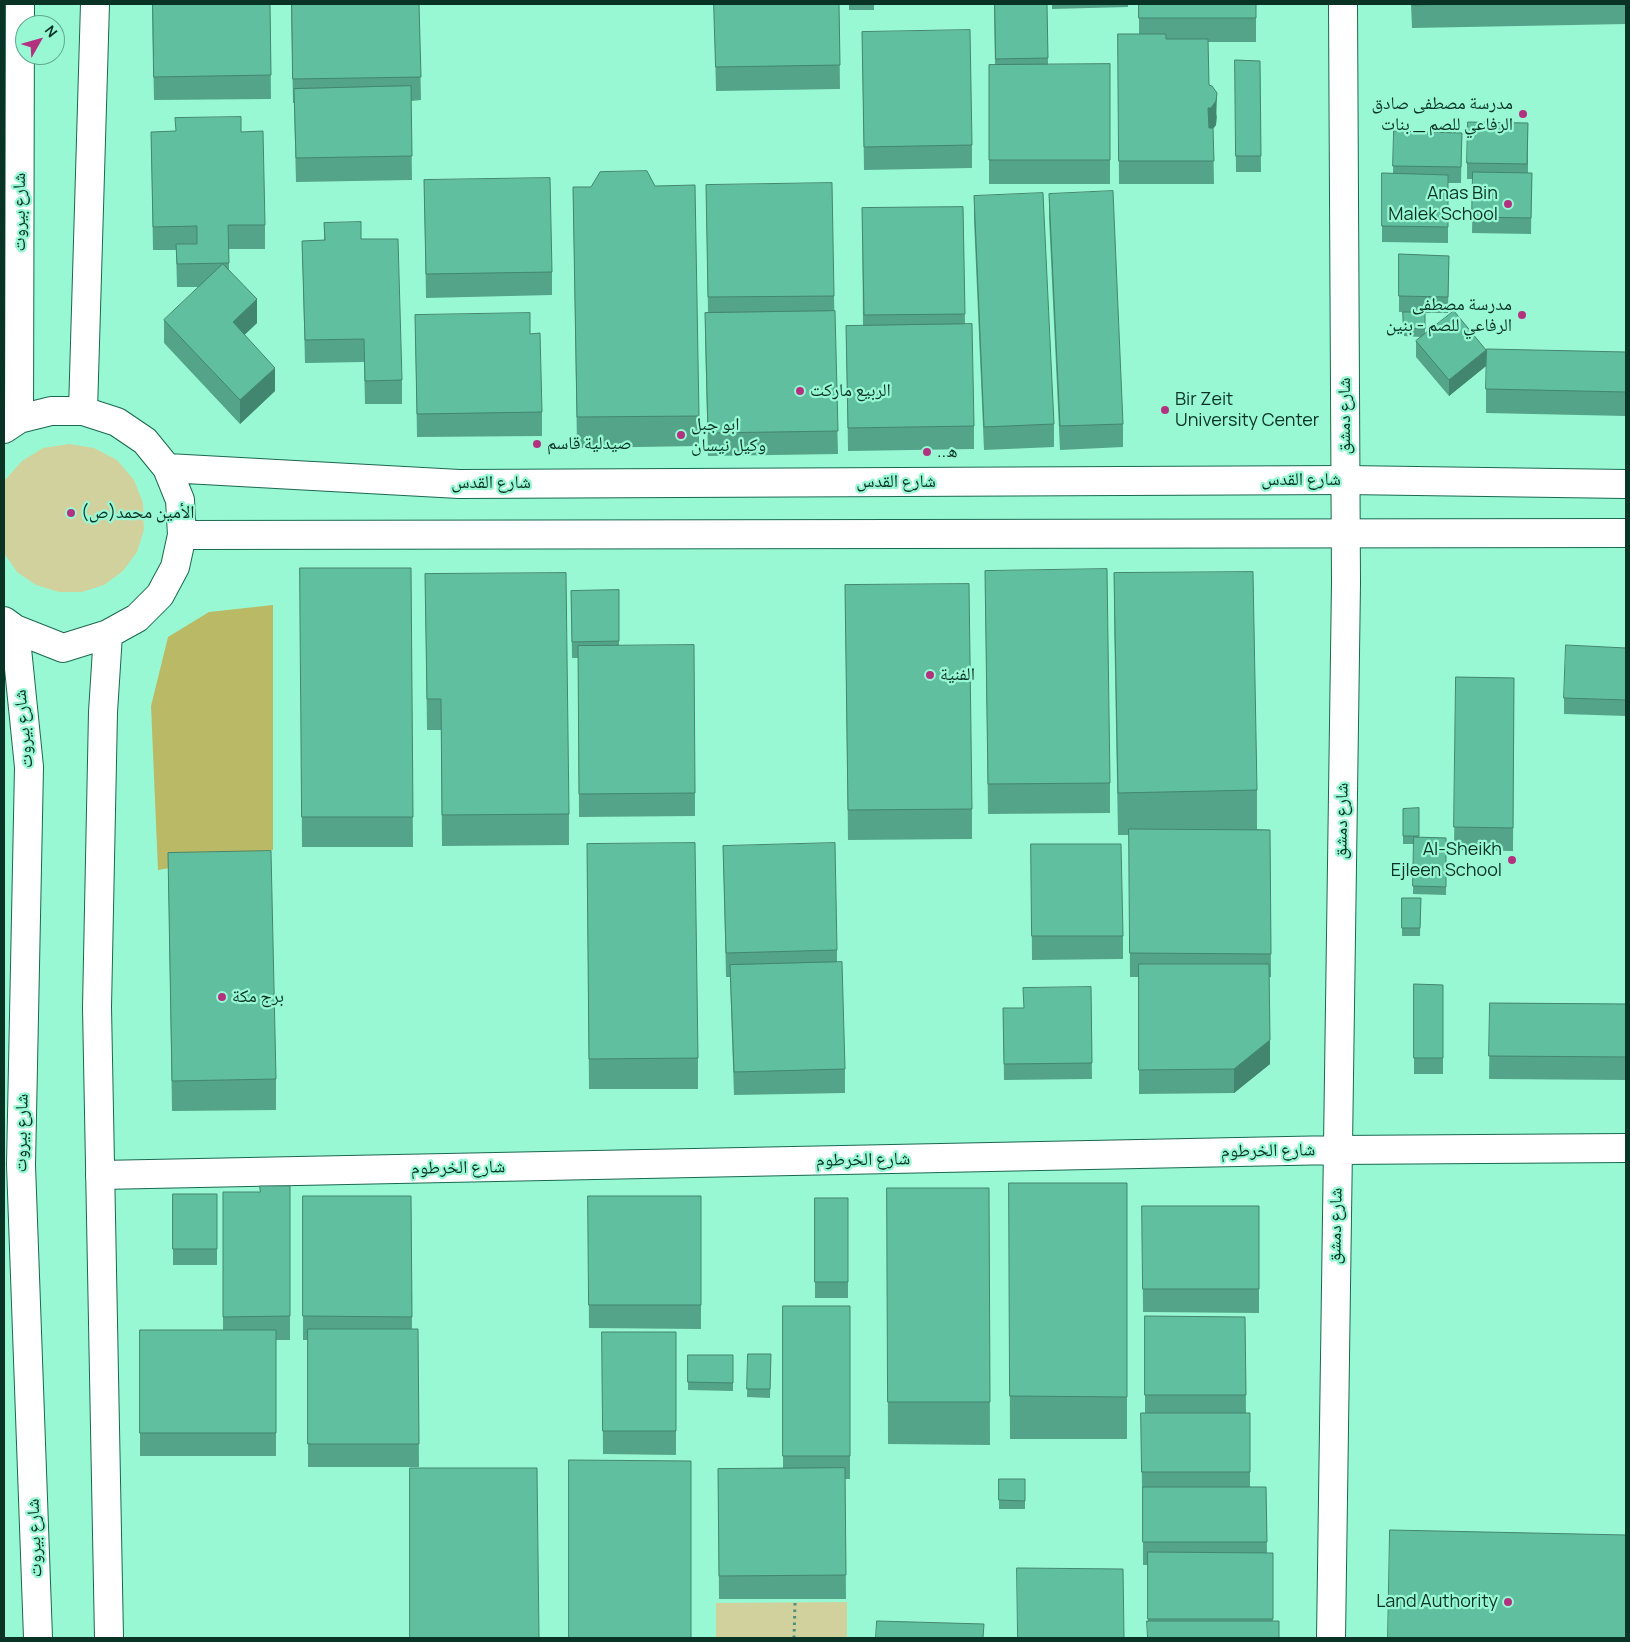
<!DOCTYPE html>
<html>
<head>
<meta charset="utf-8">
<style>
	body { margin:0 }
	#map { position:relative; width:1630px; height:1642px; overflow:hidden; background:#99f8d4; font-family:Manrope,sans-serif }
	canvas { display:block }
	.frame { position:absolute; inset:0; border:5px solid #083325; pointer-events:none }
	.north { position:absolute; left:15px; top:15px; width:50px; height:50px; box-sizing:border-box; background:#99f8d4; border:1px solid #5fa98e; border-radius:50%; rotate:52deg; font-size:14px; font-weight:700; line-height:20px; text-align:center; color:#083325 }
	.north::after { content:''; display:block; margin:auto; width:18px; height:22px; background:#b2327f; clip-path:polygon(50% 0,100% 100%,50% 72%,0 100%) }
</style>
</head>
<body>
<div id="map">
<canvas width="1630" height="1642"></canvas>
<div class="frame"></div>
<div class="north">N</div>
</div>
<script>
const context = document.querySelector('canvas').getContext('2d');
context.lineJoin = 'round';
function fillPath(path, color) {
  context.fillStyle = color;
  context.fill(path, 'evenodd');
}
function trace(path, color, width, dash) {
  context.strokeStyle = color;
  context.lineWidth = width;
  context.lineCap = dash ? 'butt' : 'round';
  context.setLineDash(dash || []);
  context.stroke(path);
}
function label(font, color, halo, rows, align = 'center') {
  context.font = font + ' Manrope,"Noto Naskh Arabic",sans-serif';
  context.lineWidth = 4.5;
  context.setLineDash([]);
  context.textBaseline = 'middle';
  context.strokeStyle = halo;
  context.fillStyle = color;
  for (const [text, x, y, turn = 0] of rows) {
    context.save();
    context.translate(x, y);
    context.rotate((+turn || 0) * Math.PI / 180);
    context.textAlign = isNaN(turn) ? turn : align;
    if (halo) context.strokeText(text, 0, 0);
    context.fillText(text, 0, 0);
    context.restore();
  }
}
fillPath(new Path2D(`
	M 69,444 L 94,448 L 117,460 L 134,480 L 143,503 L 144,530 L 137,552 L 123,571 L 104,585 L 82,592 L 59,592 L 36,585 L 17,572 L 4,553 L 5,480 L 22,461 L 43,448 Z
	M 847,1602 L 847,1638 L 716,1638 L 716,1603 Z`), '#d1d19e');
fillPath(new Path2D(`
	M 273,605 L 273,850 L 158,870 L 151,706 L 168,637 L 209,612 Z`), '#bab965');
const street = new Path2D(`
	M 100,1175 L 1337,1150 L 1626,1148
	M 1331,1638 L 1346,583 L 1343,4`);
const secondary = new Path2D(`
	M 83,411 L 95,4
	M 19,419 L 20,4
	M 4,429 L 19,419 L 51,411 L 83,411 L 117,422 L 145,441 L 167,468 L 180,500 L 182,535 L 175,567 L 160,595 L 137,618 L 108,634 L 63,648 L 15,629 L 4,621
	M 167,468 L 459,484 L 1346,480 L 1626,484
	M 182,535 L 1626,533
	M 15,629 L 29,767 L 21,1165 L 38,1638
	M 108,634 L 103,712 L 97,1007 L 109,1638`);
trace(street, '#1b6850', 30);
trace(secondary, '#1b6850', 30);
trace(new Path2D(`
	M 794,1638 L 795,1603`), '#4d9078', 3, [2.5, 4]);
trace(street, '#fff', 28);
trace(secondary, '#fff', 28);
fillPath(new Path2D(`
	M 152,4 L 270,4 L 271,99 L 154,100 Z
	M 291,4 L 419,4 L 421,100 L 411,101 L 412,180 L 296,182 L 294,103 L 293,103 Z
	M 714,4 L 839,4 L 840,89 L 716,91 Z
	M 849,4 L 874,4 L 874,10 L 849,10 Z
	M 994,4 L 1047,4 L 1048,65 L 1110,64 L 1110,184 L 989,184 L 989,65 L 995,65 Z
	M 1052,4 L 1128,4 L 1128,7 L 1052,9 Z
	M 1139,4 L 1256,4 L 1256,42 L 1208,42 L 1209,85 L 1217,117 L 1216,125 L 1213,129 L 1214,184 L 1119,184 L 1118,34 L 1139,34 Z
	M 1411,4 L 1626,4 L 1626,24 L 1412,28 Z
	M 862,32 L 972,145 L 972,168 L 864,170 Z
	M 1235,60 L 1260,61 L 1261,172 L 1236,172 Z
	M 1528,123 L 1528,173 L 1532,173 L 1531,234 L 1472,233 L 1473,179 L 1467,179 L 1467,163 Z
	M 1394,131 L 1462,133 L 1461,183 L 1448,183 L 1448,243 L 1382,242 L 1382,173 L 1393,173 Z
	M 151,132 L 241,132 L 265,225 L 265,249 L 229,249 L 229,270 L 257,323 L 244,335 L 275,391 L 240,424 L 164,343 L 164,320 L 199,287 L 177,287 L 176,250 L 153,250 Z
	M 1626,153 L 1626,171 L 1625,168 Z
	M 424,180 L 552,272 L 552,295 L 426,298 Z
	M 706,185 L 834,296 L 838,454 L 708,456 L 705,336 L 705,313 L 708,313 Z
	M 573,187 L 699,416 L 699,446 L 577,448 Z
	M 1049,194 L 1123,424 L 1123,447 L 1060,450 L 1049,218 Z
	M 974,196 L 1054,424 L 1054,447 L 984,450 L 974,220 Z
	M 963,207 L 965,324 L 974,426 L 974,449 L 848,451 L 846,326 L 863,326 L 862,208 Z
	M 324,223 L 361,239 L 402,380 L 402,404 L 365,404 L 364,362 L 305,363 L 302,241 L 324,240 Z
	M 1399,254 L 1449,256 L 1448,313 L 1425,313 L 1425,334 L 1486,366 L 1449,396 L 1416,357 L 1416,341 L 1421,337 L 1404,336 L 1403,312 L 1399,312 Z
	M 415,315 L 530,334 L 542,412 L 542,436 L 417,437 Z
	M 1626,352 L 1626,416 L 1486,413 L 1486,389 Z
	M 300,568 L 411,568 L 413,847 L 302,847 Z
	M 985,571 L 1110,783 L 1110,813 L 988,814 Z
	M 1114,573 L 1257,790 L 1257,829 L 1270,830 L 1271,977 L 1269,977 L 1270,1064 L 1234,1093 L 1139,1094 L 1139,977 L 1130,977 L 1129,835 L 1118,835 L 1114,616 Z
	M 425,574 L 569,814 L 569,845 L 442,846 L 441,730 L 427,730 Z
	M 845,585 L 972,809 L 972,839 L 848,840 Z
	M 619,590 L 619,646 L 695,793 L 695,816 L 579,817 L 578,658 L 572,658 L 571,591 Z
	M 1626,648 L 1626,716 L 1564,714 L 1564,698 Z
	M 1456,677 L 1514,678 L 1513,851 L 1454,850 Z
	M 1419,808 L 1419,837 L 1446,838 L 1446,895 L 1413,894 L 1414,844 L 1403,844 L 1403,809 Z
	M 587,844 L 698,1058 L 698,1089 L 589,1089 Z
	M 1031,844 L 1123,936 L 1123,959 L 1032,960 Z
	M 723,846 L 837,950 L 837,963 L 845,1069 L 845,1093 L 734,1095 L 730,977 L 726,977 Z
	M 168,853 L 276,1079 L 276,1110 L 172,1111 Z
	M 1402,898 L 1421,898 L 1420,936 L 1402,936 Z
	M 1414,984 L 1443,985 L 1443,1074 L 1414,1074 Z
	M 1091,987 L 1092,1079 L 1004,1080 L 1003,1008 L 1023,1008 Z
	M 1490,1003 L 1626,1004 L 1626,1080 L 1489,1079 Z
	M 1009,1183 L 1127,1183 L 1127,1439 L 1010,1439 Z
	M 290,1186 L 290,1340 L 276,1340 L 276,1456 L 140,1456 L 140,1330 L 223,1330 L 223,1192 L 260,1192 Z
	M 887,1188 L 989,1188 L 990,1445 L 888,1444 Z
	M 173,1194 L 217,1194 L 217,1265 L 173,1265 Z
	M 303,1196 L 411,1196 L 412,1329 L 418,1329 L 419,1467 L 308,1467 L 308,1340 L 303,1340 Z
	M 588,1196 L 701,1196 L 701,1329 L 589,1328 Z
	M 815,1198 L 848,1198 L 848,1298 L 815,1298 Z
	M 1142,1206 L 1259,1206 L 1259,1313 L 1143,1312 Z
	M 783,1306 L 850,1306 L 850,1479 L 845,1479 L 846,1599 L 719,1599 L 718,1469 L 783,1468 Z
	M 1145,1316 L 1245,1317 L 1246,1413 L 1250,1413 L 1250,1487 L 1266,1487 L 1267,1553 L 1273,1553 L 1273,1621 L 1148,1621 L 1148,1565 L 1143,1565 L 1143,1488 L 1142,1488 L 1141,1413 L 1145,1413 Z
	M 602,1332 L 676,1332 L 676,1455 L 603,1454 Z
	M 748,1354 L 771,1354 L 770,1398 L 747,1397 Z
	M 688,1355 L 733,1355 L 733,1391 L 688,1390 Z
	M 999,1479 L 1025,1479 L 1025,1509 L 999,1509 Z`), '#53a488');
fillPath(new Path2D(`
	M 1217,93 L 1216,125 L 1211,131 L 1208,132 L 1208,108 Z
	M 257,299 L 257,323 L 233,346 L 233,322 Z
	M 1486,350 L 1486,366 L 1449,396 L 1449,380 Z
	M 275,368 L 275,391 L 240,424 L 240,400 Z
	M 1270,1040 L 1270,1064 L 1234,1093 L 1234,1069 Z`), '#43866f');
const building = new Path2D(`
	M 153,4 L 270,4 L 271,75 L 154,77 Z
	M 292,4 L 419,4 L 421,77 L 293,79 Z
	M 714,4 L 839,4 L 840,65 L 716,67 Z
	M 995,4 L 1047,4 L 1048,58 L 996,59 Z
	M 1139,4 L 1256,4 L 1256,18 L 1139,18 Z
	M 1412,4 L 1456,4 L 1412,5 Z
	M 970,30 L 972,145 L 864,147 L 862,32 Z
	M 1118,34 L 1166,34 L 1166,39 L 1208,39 L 1209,85 L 1212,86 L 1217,93 L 1216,101 L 1211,108 L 1208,108 L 1209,128 L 1213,128 L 1214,161 L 1119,161 Z
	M 1235,60 L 1260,61 L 1261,156 L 1236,156 Z
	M 1110,64 L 1110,160 L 989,160 L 989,65 Z
	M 411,86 L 412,156 L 296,158 L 294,89 Z
	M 241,117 L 241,132 L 263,131 L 265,225 L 228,225 L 229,263 L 177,264 L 176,244 L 197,244 L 197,226 L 153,227 L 151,132 L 176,131 L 175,118 Z
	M 1468,122 L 1528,123 L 1527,164 L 1467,163 Z
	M 1394,131 L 1462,133 L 1461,167 L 1393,166 Z
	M 647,171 L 655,186 L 695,185 L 699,416 L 577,417 L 573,187 L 591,187 L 600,172 Z
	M 1473,172 L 1532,173 L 1531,218 L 1472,217 Z
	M 1382,173 L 1448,175 L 1448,227 L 1382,226 Z
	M 550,178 L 552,272 L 426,274 L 424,180 Z
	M 832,183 L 834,296 L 708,297 L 706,185 Z
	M 1113,191 L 1123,424 L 1060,426 L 1049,194 Z
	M 1043,193 L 1054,424 L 984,427 L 974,196 Z
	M 963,207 L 965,314 L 864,315 L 862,208 Z
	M 361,222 L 361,239 L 398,239 L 402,380 L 365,381 L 364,339 L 305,340 L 302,241 L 325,240 L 324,223 Z
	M 1399,254 L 1449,256 L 1448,297 L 1399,296 Z
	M 223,264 L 257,299 L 233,322 L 275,368 L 240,400 L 164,320 Z
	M 835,311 L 838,431 L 708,433 L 705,313 Z
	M 1454,311 L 1486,350 L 1449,380 L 1416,341 Z
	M 1403,312 L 1425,312 L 1425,329 L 1404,328 Z
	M 530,313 L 530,334 L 540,333 L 542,412 L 417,414 L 415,315 Z
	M 972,324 L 974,426 L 848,428 L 846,326 Z
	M 1487,349 L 1626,352 L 1626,392 L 1486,389 Z
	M 300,568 L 411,568 L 413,817 L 302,817 Z
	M 1107,569 L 1110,783 L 988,784 L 985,571 Z
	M 1253,572 L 1257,790 L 1118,793 L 1114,573 Z
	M 566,573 L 569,814 L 442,815 L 441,699 L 427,699 L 425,574 Z
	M 969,584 L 972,809 L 848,810 L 845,585 Z
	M 619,590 L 619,641 L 572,642 L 571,591 Z
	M 694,645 L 695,793 L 579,794 L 578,646 Z
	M 1566,645 L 1626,648 L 1626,700 L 1564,698 Z
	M 1456,677 L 1514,678 L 1513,828 L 1454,827 Z
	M 1419,808 L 1419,836 L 1403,836 L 1403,809 Z
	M 1129,829 L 1270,830 L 1271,954 L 1130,953 Z
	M 1414,837 L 1446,838 L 1446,887 L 1413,886 Z
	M 695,843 L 698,1058 L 589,1059 L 587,844 Z
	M 835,843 L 837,950 L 726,953 L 723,846 Z
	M 1031,844 L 1121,844 L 1123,936 L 1032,936 Z
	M 271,851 L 276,1079 L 172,1081 L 168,853 Z
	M 1402,898 L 1421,898 L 1420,928 L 1402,928 Z
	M 842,962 L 845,1069 L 734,1072 L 730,965 Z
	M 1139,964 L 1269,964 L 1270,1040 L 1234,1069 L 1139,1070 Z
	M 1414,984 L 1443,985 L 1443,1058 L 1414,1058 Z
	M 1091,987 L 1092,1063 L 1004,1064 L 1003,1008 L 1024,1008 L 1023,988 Z
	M 1490,1003 L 1626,1004 L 1626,1057 L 1489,1056 Z
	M 1009,1183 L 1127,1183 L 1127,1397 L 1010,1396 Z
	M 260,1186 L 290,1186 L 290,1316 L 223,1317 L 223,1192 L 260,1192 Z
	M 887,1188 L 989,1188 L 990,1402 L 888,1402 Z
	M 173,1194 L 217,1194 L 217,1249 L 173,1249 Z
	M 303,1196 L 411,1196 L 412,1317 L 303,1316 Z
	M 588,1196 L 701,1196 L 701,1305 L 589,1305 Z
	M 815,1198 L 848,1198 L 848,1282 L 815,1282 Z
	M 1142,1206 L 1259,1206 L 1259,1289 L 1143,1289 Z
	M 783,1306 L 850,1306 L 850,1456 L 783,1456 Z
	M 1145,1316 L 1245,1317 L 1246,1395 L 1145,1395 Z
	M 308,1329 L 418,1329 L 419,1444 L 308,1444 Z
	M 140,1330 L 276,1330 L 276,1433 L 140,1433 Z
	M 602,1332 L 676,1332 L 676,1431 L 603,1431 Z
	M 748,1354 L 771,1354 L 770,1389 L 747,1389 Z
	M 688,1355 L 733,1355 L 733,1383 L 688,1382 Z
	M 1141,1413 L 1250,1413 L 1250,1472 L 1142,1472 Z
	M 569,1460 L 691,1461 L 691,1638 L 569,1638 Z
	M 410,1468 L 537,1468 L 539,1638 L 410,1638 Z
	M 845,1468 L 846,1575 L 719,1576 L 718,1469 Z
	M 999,1479 L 1025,1479 L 1025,1501 L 999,1500 Z
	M 1143,1487 L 1266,1487 L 1267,1542 L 1143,1542 Z
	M 1390,1530 L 1626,1535 L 1626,1638 L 1388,1638 Z
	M 1148,1552 L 1273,1553 L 1273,1619 L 1148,1619 Z
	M 1017,1568 L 1123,1569 L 1124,1638 L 1018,1638 Z
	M 877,1621 L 984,1624 L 983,1638 L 876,1638 Z
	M 1147,1621 L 1279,1621 L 1279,1638 L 1148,1638 Z`);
fillPath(building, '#60bf9e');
trace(building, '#43866f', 1);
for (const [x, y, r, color] of [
	[1523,114,5,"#b2327f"],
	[1508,204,5,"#b2327f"],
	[1522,315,5,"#b2327f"],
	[800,391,5,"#b2327f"],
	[1165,410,5,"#b2327f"],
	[681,435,5,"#b2327f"],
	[537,444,5,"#b2327f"],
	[927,452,5,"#b2327f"],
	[71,513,5,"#b2327f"],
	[930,675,5,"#b2327f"],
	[1512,860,5,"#b2327f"],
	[222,997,5,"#b2327f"],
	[1508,1602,5,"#b2327f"]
]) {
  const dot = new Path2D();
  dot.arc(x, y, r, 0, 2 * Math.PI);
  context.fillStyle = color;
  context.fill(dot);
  trace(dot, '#99f8d4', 2);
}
label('18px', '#083325', '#99f8d4', [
	["مدرسة مصطفى صادق",1513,104,"right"],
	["الرفاعي للصم _ بنات",1513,125,"right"],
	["Anas Bin",1498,194,"right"],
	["Malek School",1498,215,"right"],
	["مدرسة مصطفى",1512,305,"right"],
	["الرفاعي للصم - بنين",1512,326,"right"],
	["الربيع ماركت",810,391],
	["Bir Zeit",1175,400],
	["University Center",1175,421],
	["ابو جبل",691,425],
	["وكيل نيسان",691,446],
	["صيدلية قاسم",547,444],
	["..ه",937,452],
	["الأمين محمد(ص)",81,513],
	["الفنية",940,675],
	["Al-Sheikh",1502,850,"right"],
	["Ejleen School",1502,871,"right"],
	["برج مكة",232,997],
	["Land Authority",1498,1602,"right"]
], 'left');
label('18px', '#083325', '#99f8d4', [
	["شارع بيروت",20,212,-90],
	["شارع دمشق",1345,416,-90],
	["شارع القدس",1301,480],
	["شارع القدس",896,482],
	["شارع القدس",491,483],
	["شارع بيروت",24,729,-95],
	["شارع دمشق",1342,821,-89],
	["شارع بيروت",22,1133,-89],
	["شارع الخرطوم",1268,1151,-1],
	["شارع الخرطوم",863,1160,-1],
	["شارع الخرطوم",458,1168,-1],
	["شارع دمشق",1336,1226,-89],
	["شارع بيروت",35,1538,-92]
]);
</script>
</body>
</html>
